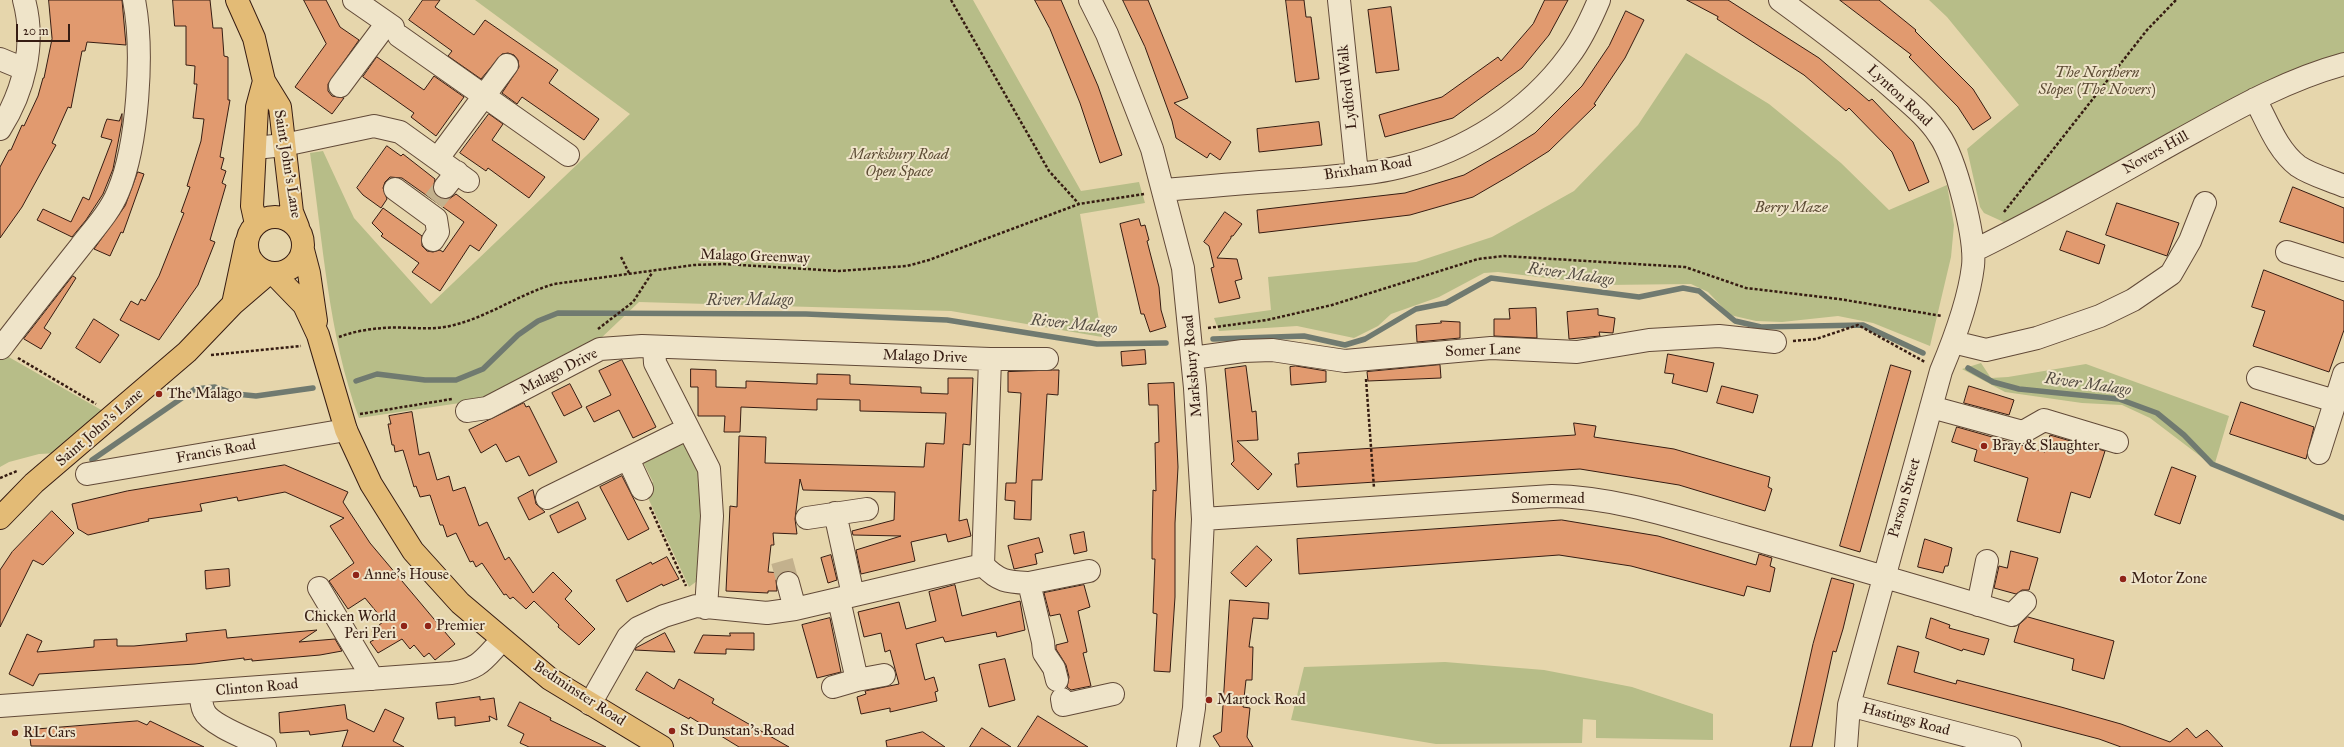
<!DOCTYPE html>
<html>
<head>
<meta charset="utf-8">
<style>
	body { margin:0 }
	#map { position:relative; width:2344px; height:747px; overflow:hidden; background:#e6d6ac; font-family:"IM FELL Great Primer",serif }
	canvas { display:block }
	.scale { position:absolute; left:16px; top:24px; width:54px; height:18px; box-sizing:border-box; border:2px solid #361c12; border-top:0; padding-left:5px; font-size:12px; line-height:14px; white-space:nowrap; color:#361c12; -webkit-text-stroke:3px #efe4c9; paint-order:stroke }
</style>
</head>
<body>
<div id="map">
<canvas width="2344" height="747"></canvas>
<div class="scale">20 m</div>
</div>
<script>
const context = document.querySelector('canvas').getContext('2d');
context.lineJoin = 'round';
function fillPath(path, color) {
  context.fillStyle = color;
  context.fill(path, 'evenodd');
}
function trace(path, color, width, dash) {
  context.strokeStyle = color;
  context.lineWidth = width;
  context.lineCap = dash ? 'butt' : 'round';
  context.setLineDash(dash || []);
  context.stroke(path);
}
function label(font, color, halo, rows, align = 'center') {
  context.font = font + ' "IM FELL Great Primer",serif';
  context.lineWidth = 4;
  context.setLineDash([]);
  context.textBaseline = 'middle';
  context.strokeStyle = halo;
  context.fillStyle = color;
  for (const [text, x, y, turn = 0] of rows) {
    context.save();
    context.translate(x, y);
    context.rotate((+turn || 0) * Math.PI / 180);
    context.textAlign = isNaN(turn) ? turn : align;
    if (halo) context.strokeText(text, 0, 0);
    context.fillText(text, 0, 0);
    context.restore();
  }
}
fillPath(new Path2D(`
	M 475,0 L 973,0 L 1081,191 L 1139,182 L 1145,203 L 1080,214 L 1102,337 L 951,311 L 639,302 L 598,341 L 480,400 L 359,418 C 328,334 323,241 310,153 L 323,151 L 354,218 L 431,304 L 630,114 Z
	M 1929,0 L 2344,0 L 2344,53 L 2303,68 L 2008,224 L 1984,213 L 1980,207 L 1967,149 L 2019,105 L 1947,17 Z
	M 1686,53 L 1769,104 L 1841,163 L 1889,210 L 1947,185 L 1954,225 L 1951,257 L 1930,346 L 1873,323 L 1838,316 L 1782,322 L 1756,321 L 1730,315 L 1708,292 L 1691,284 L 1604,285 L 1498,272 L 1484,273 L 1439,297 L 1391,314 L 1378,326 L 1354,338 L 1297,326 L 1219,331 L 1214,318 L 1271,310 L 1268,277 L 1416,262 L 1492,237 L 1574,191 L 1638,125 Z
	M 0,352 L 103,411 L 59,453 L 39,454 L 9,462 L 0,467 Z
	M 1981,363 L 1991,378 L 2008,377 L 2086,364 L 2229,416 L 2215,463 L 2204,459 L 2150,418 L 2122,405 L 2082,403 L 2005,392 L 1962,369 Z
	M 680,439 C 684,445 690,451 693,457 C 709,488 699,546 697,581 L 689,587 L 643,487 L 653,482 L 642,460 Z
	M 1445,662 L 1544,670 L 1632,687 L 1713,714 L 1713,740 L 1596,738 L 1596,720 L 1583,719 L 1582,743 L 1436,744 L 1291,720 L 1304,667 Z`), '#b7bd88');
trace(new Path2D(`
	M 1213,339 L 1304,336 L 1345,345 L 1365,339 L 1416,309 L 1446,303 L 1491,278 L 1639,297 L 1683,288 L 1699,291 L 1735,321 L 1761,327 L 1863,325 L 1923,353
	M 1968,368 L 1993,382 L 2019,389 L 2119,399 L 2157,413 L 2184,435 L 2212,464 L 2344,518
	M 356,381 L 377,374 L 425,380 L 456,380 L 483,369 L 518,335 L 538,321 L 558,313 L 806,314 L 947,320 L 1097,344 L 1166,343
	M 92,460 L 195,389 L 215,387 L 236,394 L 256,396 L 313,388`), '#707a70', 5.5);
const building = new Path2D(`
	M 49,0 L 122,0 L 126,45 L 87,42 L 85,51 L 82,51 L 71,108 L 68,107 L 52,143 L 56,145 L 22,207 L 0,238 L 0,167 L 9,150 L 11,150 L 22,125 L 24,126 L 38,96 L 43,78 L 44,78 L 52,39 Z
	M 173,0 L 210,0 L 213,28 L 222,28 L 224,56 L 228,57 L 228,100 L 230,100 L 220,157 L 224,158 L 221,169 L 226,171 L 222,183 L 226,185 L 210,240 L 215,242 L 198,285 L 159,340 L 120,320 L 131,301 L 138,305 L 141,299 L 145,301 L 159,276 L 184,213 L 181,212 L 190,187 L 187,186 L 201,141 L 204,119 L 193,118 L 197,84 L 194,84 L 195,66 L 186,65 L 186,26 L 175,26 Z
	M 304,0 L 326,0 L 340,27 L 359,40 L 328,84 L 328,91 L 332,96 L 344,98 L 332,114 L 295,87 L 326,44 Z
	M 423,0 L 440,0 L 435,7 L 474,35 L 485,20 L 558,70 L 549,83 L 599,119 L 584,140 L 522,97 L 517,104 L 502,93 L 519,67 L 518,60 L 514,55 L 508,53 L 502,54 L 481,79 L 448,56 L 452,51 L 409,20 Z
	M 1035,0 L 1061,0 L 1098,86 L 1122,155 L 1100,163 L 1080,103 L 1050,29 Z
	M 1123,0 L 1148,0 L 1188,98 L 1174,103 L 1231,142 L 1220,160 L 1210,153 L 1207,158 L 1176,138 L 1172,121 L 1145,47 Z
	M 1286,0 L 1304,0 L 1306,17 L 1311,17 L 1319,79 L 1296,82 Z
	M 1545,0 L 1568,0 L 1549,35 L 1522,68 L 1453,118 L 1385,137 L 1379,115 L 1442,97 L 1498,57 L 1501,61 L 1533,24 Z
	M 1687,0 L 1728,0 L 1819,58 L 1869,101 L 1872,99 L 1913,142 L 1929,182 L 1909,191 L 1892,152 L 1849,108 L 1846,111 L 1804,75 L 1717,19 L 1718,17 Z
	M 1840,0 L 1879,0 L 1916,30 L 1915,31 L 1973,89 L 1991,118 L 1973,130 L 1958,107 L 1909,57 L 1911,55 Z
	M 1391,7 L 1399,70 L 1376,73 L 1368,10 Z
	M 1626,11 L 1644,20 L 1625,58 L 1594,104 L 1596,105 L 1549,151 L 1511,175 L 1473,197 L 1410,215 L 1259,233 L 1257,210 L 1405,193 L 1464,175 L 1511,148 L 1535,133 L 1582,86 L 1609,46 Z
	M 377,57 L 424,90 L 434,76 L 464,97 L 436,136 L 411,117 L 414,113 L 363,77 Z
	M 122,114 L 122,122 L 113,169 L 103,194 L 86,220 L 72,237 L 37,220 L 43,209 L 71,222 L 83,197 L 89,200 L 112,140 L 101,137 L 105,124 L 107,119 L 119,121 Z
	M 489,114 L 503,124 L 492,140 L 545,177 L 529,198 L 488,168 L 486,171 L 460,153 Z
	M 1319,122 L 1322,145 L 1259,152 L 1257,129 Z
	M 387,146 L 401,156 L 403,154 L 435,179 L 433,191 L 438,197 L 449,199 L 456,194 L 497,225 L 479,251 L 470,245 L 440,291 L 412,272 L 419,263 L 381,236 L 383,234 L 372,223 L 383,208 L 422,236 L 422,246 L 427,251 L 433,252 L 440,250 L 443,252 L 464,222 L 402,178 L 390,177 L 385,182 L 383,188 L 387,199 L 381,208 L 363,195 L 357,188 Z
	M 138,172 L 144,174 L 123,233 L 121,232 L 110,256 L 94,249 L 125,206 Z
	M 2293,187 L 2344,208 L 2344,243 L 2280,222 Z
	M 2117,203 L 2179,223 L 2167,256 L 2106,235 Z
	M 1225,212 L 1242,224 L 1233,236 L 1231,236 L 1231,238 L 1217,258 L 1237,259 L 1242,279 L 1235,281 L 1240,298 L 1219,303 L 1211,268 L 1214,267 L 1209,246 L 1204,242 Z
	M 1139,219 L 1141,226 L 1145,225 L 1149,240 L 1147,241 L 1159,287 L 1161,310 L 1166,327 L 1150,332 L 1144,314 L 1141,314 L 1120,224 Z
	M 2067,231 L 2105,245 L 2099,264 L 2060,250 Z
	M 2264,270 L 2344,301 L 2344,330 L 2329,372 L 2253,346 L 2265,311 L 2252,307 Z
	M 73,276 L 76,278 L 44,328 L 51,333 L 41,349 L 24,339 Z
	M 1536,308 L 1537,338 L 1494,336 L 1494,319 L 1510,319 L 1509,309 Z
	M 1598,309 L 1598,315 L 1615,318 L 1613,333 L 1599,332 L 1600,336 L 1569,339 L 1567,312 Z
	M 94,319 L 119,335 L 100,363 L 76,348 Z
	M 1441,321 L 1460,322 L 1460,338 L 1417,342 L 1416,325 L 1441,323 Z
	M 1145,350 L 1146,364 L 1122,366 L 1121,352 Z
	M 1668,354 L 1714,363 L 1707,392 L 1672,383 L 1674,374 L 1665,373 Z
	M 622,360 L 656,427 L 633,438 L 619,410 L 594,422 L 586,407 L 611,395 L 599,371 Z
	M 1440,365 L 1441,378 L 1368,381 L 1367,372 Z
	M 1891,365 L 1911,371 L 1860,552 L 1840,546 Z
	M 1246,366 L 1252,412 L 1256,411 L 1258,440 L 1237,441 L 1272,474 L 1258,490 L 1231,464 L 1234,461 L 1225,369 Z
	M 1296,366 L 1326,371 L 1326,382 L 1291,385 L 1290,367 Z
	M 691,369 L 716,370 L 716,387 L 746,388 L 746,381 L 817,384 L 817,374 L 850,375 L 850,384 L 921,387 L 921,393 L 948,394 L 948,378 L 973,378 L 970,445 L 963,444 L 959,521 L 967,519 L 971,536 L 948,542 L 946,534 L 911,542 L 915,561 L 861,574 L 856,550 L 901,536 L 853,535 L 852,531 L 894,520 L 895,492 L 803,490 L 800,479 L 795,519 L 797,534 L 773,533 L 774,545 L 771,545 L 768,572 L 782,573 L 776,580 L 777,591 L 768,591 L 768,593 L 726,591 L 730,506 L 737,507 L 739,436 L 766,437 L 765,463 L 924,467 L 926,443 L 944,444 L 946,413 L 860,411 L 860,400 L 817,399 L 817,410 L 741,407 L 740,432 L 724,432 L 725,416 L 698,416 L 698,387 L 691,387 Z
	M 1053,370 L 1059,370 L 1058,395 L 1047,394 L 1042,480 L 1032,480 L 1031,520 L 1014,519 L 1015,501 L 1005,500 L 1006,483 L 1016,483 L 1021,393 L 1008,392 L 1008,372 Z
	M 1174,383 L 1178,467 L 1175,523 L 1175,597 L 1170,672 L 1154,671 L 1157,614 L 1153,613 L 1155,559 L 1152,559 L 1152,538 L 1153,490 L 1156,491 L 1155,443 L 1159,442 L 1158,405 L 1149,405 L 1148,384 Z
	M 570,384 L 582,407 L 564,416 L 552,393 Z
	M 1722,386 L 1758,395 L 1753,413 L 1717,403 Z
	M 1969,386 L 2014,400 L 2009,415 L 1964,403 Z
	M 2241,402 L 2314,427 L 2306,459 L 2230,434 Z
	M 524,403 L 526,407 L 529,406 L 557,462 L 529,476 L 519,456 L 506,462 L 496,444 L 481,453 L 469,430 Z
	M 412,412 L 419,455 L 429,452 L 437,480 L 449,476 L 453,491 L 465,487 L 479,526 L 487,522 L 505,560 L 509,557 L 533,593 L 553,572 L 572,591 L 565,599 L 595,629 L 579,645 L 558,627 L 559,625 L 534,601 L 526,609 L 513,597 L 510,599 L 506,594 L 504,595 L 482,563 L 476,567 L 473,561 L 470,562 L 456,533 L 447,537 L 443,525 L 440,525 L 430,495 L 420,497 L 416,486 L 414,487 L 403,450 L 395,452 L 394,445 L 392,445 L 388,424 L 391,424 L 389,416 Z
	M 1574,423 L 1596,426 L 1594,437 L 1674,449 L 1770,477 L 1768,487 L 1772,489 L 1765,511 L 1679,485 L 1580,469 L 1297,487 L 1295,464 L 1299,464 L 1298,453 L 1575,435 Z
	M 1957,427 L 2045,452 L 2050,435 L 2105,451 L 2090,498 L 2071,492 L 2060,533 L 2017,521 L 2028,478 L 1974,461 L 1977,450 L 1952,442 Z
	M 285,465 L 348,492 L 343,502 L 370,543 L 455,644 L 435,660 L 429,653 L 424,657 L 414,645 L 410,649 L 402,639 L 378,653 L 370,642 L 377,638 L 372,631 L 384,621 L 365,598 L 348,609 L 329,581 L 354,563 L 330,526 L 344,518 L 285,492 L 238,501 L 237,497 L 200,504 L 202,511 L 148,519 L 149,521 L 88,535 L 78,529 L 72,504 L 127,491 Z
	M 2172,467 L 2196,476 L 2180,524 L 2155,515 Z
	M 622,476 L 649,529 L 628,540 L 600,487 Z
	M 533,490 L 536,504 L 545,512 L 529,520 L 518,498 Z
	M 578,502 L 586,519 L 558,533 L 550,516 Z
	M 52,511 L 74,533 L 43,565 L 33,560 L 0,627 L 0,570 L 12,552 Z
	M 1562,520 L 1658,536 L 1756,565 L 1759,554 L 1772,558 L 1770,566 L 1775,568 L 1770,592 L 1747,586 L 1744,596 L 1631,566 L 1559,555 L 1299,574 L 1297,539 Z
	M 1084,532 L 1087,551 L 1074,554 L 1070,535 Z
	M 1039,538 L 1043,552 L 1035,554 L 1037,564 L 1014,569 L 1008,546 Z
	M 1925,539 L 1952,548 L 1948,566 L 1945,566 L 1943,573 L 1918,567 Z
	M 1257,546 L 1272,560 L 1246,587 L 1231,573 Z
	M 2011,551 L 2038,558 L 2029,590 L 2022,590 L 2016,594 L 1994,588 L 1999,566 L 2007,568 Z
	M 831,555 L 837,580 L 828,583 L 821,558 Z
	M 667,557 L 679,579 L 663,586 L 662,584 L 627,602 L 616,580 L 651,562 L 652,564 Z
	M 229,569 L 230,586 L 206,589 L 205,571 Z
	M 1832,578 L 1854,584 L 1843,629 L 1836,652 L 1833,651 L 1812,747 L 1790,747 L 1813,644 Z
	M 955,585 L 962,616 L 1020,601 L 1025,630 L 997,637 L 996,632 L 945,642 L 943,637 L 916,644 L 925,680 L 934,677 L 938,691 L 935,692 L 937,701 L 890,712 L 890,708 L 861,714 L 857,697 L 866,694 L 865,691 L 899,684 L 890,650 L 885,652 L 881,633 L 864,637 L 858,612 L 899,602 L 906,629 L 936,621 L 929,592 Z
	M 1084,585 L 1090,607 L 1078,611 L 1087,652 L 1083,653 L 1091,686 L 1071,690 L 1067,687 L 1069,677 L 1066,665 L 1056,649 L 1056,645 L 1068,642 L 1060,614 L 1050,616 L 1044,593 Z
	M 1230,600 L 1269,603 L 1268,619 L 1253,618 L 1249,647 L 1253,647 L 1252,680 L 1246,680 L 1243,707 L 1250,708 L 1247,737 L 1253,747 L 1220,747 L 1213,736 L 1221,732 Z
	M 2028,617 L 2114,641 L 2104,679 L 2072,670 L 2074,659 L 2014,642 L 2019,625 Z
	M 830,618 L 841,672 L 817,678 L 802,625 Z
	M 1931,618 L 1950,625 L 1949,628 L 1989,639 L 1984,655 L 1963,649 L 1962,651 L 1926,638 Z
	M 226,630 L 227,638 L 317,630 L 299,642 L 335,639 L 342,651 L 320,655 L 252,661 L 252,659 L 244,660 L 244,658 L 195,664 L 39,674 L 33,686 L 9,674 L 27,634 L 42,641 L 37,652 L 94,647 L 94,640 L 117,639 L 117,646 L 134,646 L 187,641 L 186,634 Z
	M 665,633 L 675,652 L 635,650 L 636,648 Z
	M 730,633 L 754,633 L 754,650 L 726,649 L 726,654 L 694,653 L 703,635 L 730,636 Z
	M 1898,646 L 1919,652 L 1914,672 L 1956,684 L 1957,680 L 2061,707 L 2121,724 L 2170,742 L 2187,728 L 2196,738 L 2207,730 L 2223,747 L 2121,747 L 2099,739 L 1888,684 Z
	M 1005,659 L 1015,700 L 989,707 L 979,665 Z
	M 647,672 L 674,689 L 679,679 L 714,699 L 712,703 L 789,747 L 739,747 L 690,717 L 689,719 L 636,690 Z
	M 480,697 L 480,700 L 494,698 L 497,720 L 489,716 L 490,721 L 455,726 L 455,717 L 438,719 L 436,703 Z
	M 520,702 L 551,718 L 550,720 L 606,747 L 529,747 L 520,743 L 524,734 L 508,726 Z
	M 345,705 L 347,719 L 374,732 L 385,709 L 404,718 L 393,741 L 404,747 L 342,747 L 348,730 L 310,735 L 309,731 L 280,733 L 279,713 Z
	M 1038,716 L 1088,747 L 1018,747 Z
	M 138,721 L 147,725 L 150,721 L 204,747 L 31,746 L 29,730 Z
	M 982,728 L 1011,747 L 970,747 Z
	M 923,732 L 945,747 L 887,747 L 886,741 Z`);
fillPath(building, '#e19a6f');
trace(building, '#361c12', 1);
trace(new Path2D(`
	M 434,201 L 445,187
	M 782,561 L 788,583`), '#c3b18d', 22, [22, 11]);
const minor = new Path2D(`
	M 354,0 L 393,27
	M 1090,0 L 1107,34 L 1152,149 L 1183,268 L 1195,388 L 1203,519 L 1194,708 L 1188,747
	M 1339,0 L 1357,174
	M 1780,0 C 1820,29 1860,59 1897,92 C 1912,105 1928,118 1939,135 C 1956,159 1976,238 1973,266 C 1969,300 1954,340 1941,371 L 1849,705 L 1846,747
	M 399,36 L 568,155
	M 0,59 L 24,69
	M 340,86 L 387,23
	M 2255,99 C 2267,121 2277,150 2298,166 C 2311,175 2330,180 2344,186
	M 0,129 C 24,91 36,44 24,0
	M 255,148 L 284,145 L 374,126 L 400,132 L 468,181
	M 438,158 L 507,65
	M 445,187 L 457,172
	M 395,189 L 436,219 L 438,232 L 433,240
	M 1164,190 C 1210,186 1257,182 1303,179 C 1335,176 1368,175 1400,167 C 1465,152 1529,111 1569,56 C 1582,39 1591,19 1599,0
	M 1973,251 C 2043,217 2111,178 2179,140 C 2232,111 2285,80 2344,64
	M 2287,252 L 2344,270
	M 1953,342 L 1986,350 L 2037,338 L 2100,316 L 2133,300 L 2171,274 L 2190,241 L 2205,203
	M 654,347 L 655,363 L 709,469 L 712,516 L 706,608
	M 1,348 C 27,314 53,281 80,247 C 93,230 110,212 118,192 C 138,145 144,51 134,0
	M 1192,358 L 1243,351 L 1272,350 L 1345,361 L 1491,348 L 1577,352 L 1649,340 L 1719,336 L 1775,342
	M 990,359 L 1047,359
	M 2258,378 L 2335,401
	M 1931,407 L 2023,432 L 2044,420 L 2117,442
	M 467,411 L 487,408 L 600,349 L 642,346 L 990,359 L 983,565 C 999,582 1008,582 1029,583 L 1043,642 L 1044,653 L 1054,668 L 1057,680
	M 2319,453 L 2344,374
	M 628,459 L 642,489
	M 87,474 L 346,430
	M 547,498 L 687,429
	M 835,513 L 853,595
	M 807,518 L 867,509
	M 1203,519 L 1552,496 C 1615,497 1677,518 1738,535 C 1830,561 1921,587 2012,615 L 2025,602
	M 788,583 L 795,609
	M 1029,583 L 1089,571
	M 319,588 L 373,679
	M 1978,605 L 1987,561
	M 857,680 L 884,675
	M 833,687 L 857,680 L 839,600
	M 201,693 C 201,698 201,705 204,711 C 210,725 251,740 265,747
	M 1062,699 L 1063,705 L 1113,694
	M 590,704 L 628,637 L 638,628 L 664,616 L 696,606 L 767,613 L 795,609 L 983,565
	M 1849,705 L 2010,747
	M 0,706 L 451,673 C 480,669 483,660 502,640`);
const major = new Path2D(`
	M 237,0 L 254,38 L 264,81 L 280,107 L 292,212 L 298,227
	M247 245a28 28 0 1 1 56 0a28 28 0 1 1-56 0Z
	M 256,224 L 252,206 L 257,107 L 264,81
	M 303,250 L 309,273 L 316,321
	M 274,274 L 304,305 L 318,335 L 346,430 L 371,484 L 413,551 L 460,603 L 550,679 L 662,747
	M 233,304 L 246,243
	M 0,518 L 34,483 L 187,352 L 233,304 L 269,273`);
trace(minor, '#624a38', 24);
trace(major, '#361c12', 24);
trace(new Path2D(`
	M 951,0 L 1049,171 L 1079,204
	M 2004,212 L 2147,30 L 2176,0
	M 621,257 L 629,273
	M 1208,328 L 1267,320 L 1332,305 L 1478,259 L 1504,256 L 1685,267 L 1746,288 L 1839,299 L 1942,316
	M 598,329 L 633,302 L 652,273
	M 339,337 C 352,332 368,329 383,328 C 405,326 428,331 450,326 C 489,317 517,295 554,284 L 694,265 L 724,264 L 839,271 L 907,266 L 929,260 L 1079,204 L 1144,194
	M 1793,341 L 1816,339 L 1858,325 L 1925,362
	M 211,355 L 301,346
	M 18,358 L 96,404
	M 1366,379 L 1374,488
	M 360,414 L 452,399
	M 0,478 L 17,471
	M 650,507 L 686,586`), '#361c12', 2.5, [3, 2]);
trace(minor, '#efe4c9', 22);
trace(major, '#e3bb76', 22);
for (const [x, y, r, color] of [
	[159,394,4,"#8f2418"],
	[1984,446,4,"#8f2418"],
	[356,575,4,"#8f2418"],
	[2123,579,4,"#8f2418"],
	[404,626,4,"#8f2418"],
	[428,626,4,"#8f2418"],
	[1209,700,4,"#8f2418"],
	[672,731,4,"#8f2418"],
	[15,733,4,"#8f2418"]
]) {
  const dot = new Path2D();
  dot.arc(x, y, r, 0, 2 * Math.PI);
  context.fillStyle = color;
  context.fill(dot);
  trace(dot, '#efe4c9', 1.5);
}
label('italic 15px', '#5d4c35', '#efe4c9', [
	["The Northern",2097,73],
	["Slopes (The Novers)",2097,90],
	["Marksbury Road",899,155],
	["Open Space",899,172],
	["Berry Maze",1791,208]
]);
label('15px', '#361c12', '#efe4c9', [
	["Lydford Walk",1348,87,-96],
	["Lynton Road",1899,96,43],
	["Novers Hill",2156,153,-29],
	["Saint John's Lane",287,164,81],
	["Brixham Road",1368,169,-9],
	["Malago Greenway",755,257,2],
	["Somer Lane",1483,351,-2],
	["Malago Drive",925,357,2],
	["Marksbury Road",1193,366,-95],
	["Malago Drive",559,372,-27],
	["Saint John's Lane",100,428,-41],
	["Francis Road",216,452,-10],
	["Parson Street",1905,498,-74],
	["Somermead",1548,499],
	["Clinton Road",257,688,-5],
	["Bedminster Road",579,694,33],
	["Hastings Road",1906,720,15]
]);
label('15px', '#361c12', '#efe4c9', [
	["The Malago",167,394],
	["Bray & Slaughter",1992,446],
	["Anne's House",364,575],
	["Motor Zone",2131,579],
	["Chicken World",396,617,"right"],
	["Peri Peri",396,634,"right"],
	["Premier",436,626],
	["Martock Road",1217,700],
	["St Dunstan's Road",680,731],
	["RL Cars",23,733]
], 'left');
label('italic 16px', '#534b41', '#efe4c9', [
	["River Malago",1571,275,8],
	["River Malago",750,301],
	["River Malago",1074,325,6],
	["River Malago",2088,385,8]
]);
</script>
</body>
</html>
